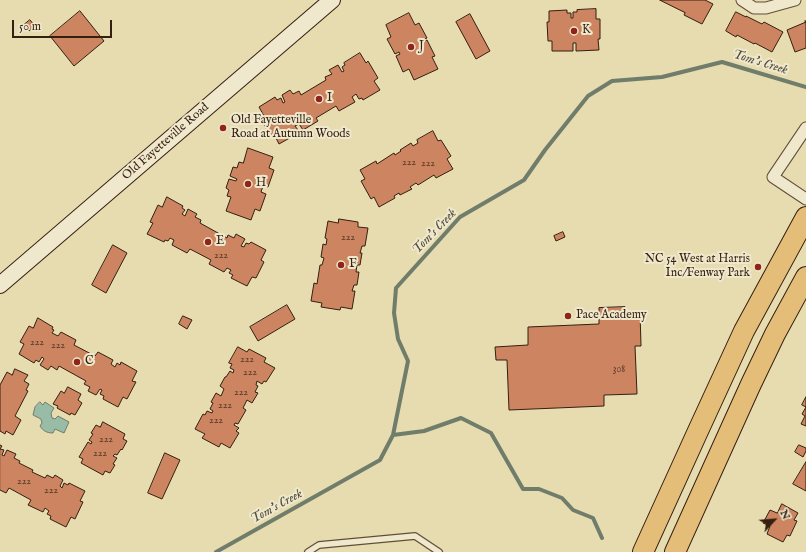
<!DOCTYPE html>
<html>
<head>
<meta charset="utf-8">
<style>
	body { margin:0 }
	#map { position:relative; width:806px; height:552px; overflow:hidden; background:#e7dbb0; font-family:"IM FELL English",serif }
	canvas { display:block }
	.north { position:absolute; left:754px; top:500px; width:40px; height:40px; -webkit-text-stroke:3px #efe8cc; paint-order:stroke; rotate:64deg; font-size:11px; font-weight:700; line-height:16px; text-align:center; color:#341f11 }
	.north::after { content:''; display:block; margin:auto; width:14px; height:18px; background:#341f11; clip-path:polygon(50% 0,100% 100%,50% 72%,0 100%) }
	.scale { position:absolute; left:12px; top:20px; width:100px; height:18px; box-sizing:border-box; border:2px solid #341f11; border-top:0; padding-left:5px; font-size:12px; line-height:14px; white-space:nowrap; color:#341f11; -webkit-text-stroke:3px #efe8cc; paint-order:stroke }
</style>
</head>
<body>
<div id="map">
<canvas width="806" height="552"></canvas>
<div class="north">N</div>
<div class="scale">50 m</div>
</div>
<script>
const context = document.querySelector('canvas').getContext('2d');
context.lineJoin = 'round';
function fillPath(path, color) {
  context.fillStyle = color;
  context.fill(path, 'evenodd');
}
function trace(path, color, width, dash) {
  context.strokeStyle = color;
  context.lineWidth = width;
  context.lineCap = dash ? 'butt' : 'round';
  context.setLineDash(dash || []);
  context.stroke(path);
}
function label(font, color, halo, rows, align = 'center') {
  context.font = font + ' "IM FELL English",serif';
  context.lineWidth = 4;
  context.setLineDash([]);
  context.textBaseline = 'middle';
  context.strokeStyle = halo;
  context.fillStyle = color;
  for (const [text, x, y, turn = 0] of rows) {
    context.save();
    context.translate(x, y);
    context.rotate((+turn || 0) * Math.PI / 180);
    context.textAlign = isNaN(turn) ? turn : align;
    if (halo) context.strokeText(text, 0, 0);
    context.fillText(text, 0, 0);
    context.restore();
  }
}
const water = new Path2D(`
	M 40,402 L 43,405 L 45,402 L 54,408 L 51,413 L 52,418 L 55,419 L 58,416 L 69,422 L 64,433 L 55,429 L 53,433 C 47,433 43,431 40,426 L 42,423 L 41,419 L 33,415 L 35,407 Z`);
fillPath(water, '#98bca6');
trace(water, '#707d6a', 1);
trace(new Path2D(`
	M 393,435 L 424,431 L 461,418 L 491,433 L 523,489 L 539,489 L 562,498 L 573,510 L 593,518 L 602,538
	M 216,552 L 380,460 L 393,435 L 408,361 L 398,339 L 394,313 L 396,288 L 460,217 L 524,180 L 545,150 L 588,96 L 612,81 L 662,77 L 722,62 L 806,87`), '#707d6a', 4);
const building = new Path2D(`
	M 660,0 L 705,0 L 713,4 L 702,24 L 684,15 L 685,13 Z
	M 596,9 L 596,19 L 600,19 L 600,39 L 598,39 L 599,50 L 576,51 L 576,43 L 573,43 L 573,51 L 552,51 L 552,41 L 548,41 L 547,22 L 549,22 L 549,11 L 567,10 L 567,13 L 571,13 L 571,18 L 573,18 L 573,12 L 577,12 L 577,10 Z
	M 80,11 L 104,41 L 74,66 L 50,36 Z
	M 736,12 L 746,17 L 746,16 L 762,24 L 764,22 L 783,32 L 772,52 L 755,43 L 754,44 L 737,35 L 736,37 L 726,31 Z
	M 409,13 L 415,25 L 419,23 L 427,38 L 422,40 L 423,42 L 427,40 L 435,56 L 432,57 L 438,69 L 414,80 L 409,69 L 403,72 L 396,56 L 400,54 L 399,52 L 395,54 L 387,39 L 391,37 L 386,25 Z
	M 470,14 L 490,51 L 476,59 L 456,22 Z
	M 30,20 L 35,26 L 29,31 L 24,25 Z
	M 805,21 L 806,21 L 806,48 L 795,52 L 787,30 L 806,22 Z
	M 360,53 L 366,63 L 368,61 L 378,78 L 374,81 L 380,90 L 363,100 L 362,98 L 359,99 L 356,94 L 352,97 L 355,102 L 339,111 L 336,106 L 316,118 L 318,121 L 303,130 L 299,124 L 295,126 L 298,130 L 294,132 L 295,135 L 279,144 L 274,134 L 270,136 L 261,118 L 264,116 L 259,107 L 275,97 L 277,100 L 281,98 L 283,103 L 285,102 L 282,95 L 290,90 L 293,94 L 299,91 L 301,95 L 326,80 L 325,77 L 332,74 L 329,70 L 338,65 L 342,72 L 344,71 L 342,67 L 345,65 L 344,63 Z
	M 433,131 L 438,141 L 441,140 L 451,156 L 447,159 L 453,169 L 436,178 L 434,175 L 418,185 L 416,183 L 410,187 L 412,189 L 400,195 L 399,193 L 394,196 L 395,198 L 379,207 L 374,197 L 371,199 L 361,181 L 365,179 L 360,170 L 376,161 L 377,164 L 394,153 L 395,155 L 401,151 L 400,150 L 411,143 L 413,146 L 418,143 L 417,140 Z
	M 248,148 L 273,157 L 269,168 L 274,170 L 268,187 L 263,186 L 261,192 L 266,194 L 260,211 L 255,209 L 251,220 L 226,211 L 231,197 L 227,196 L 229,190 L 226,188 L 229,179 L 236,181 L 237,179 L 230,176 L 233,167 L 237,168 L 239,162 L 243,163 Z
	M 167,197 L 183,206 L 182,208 L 185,210 L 182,214 L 185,216 L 188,209 L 197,214 L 195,217 L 201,220 L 200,223 L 227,238 L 228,235 L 234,238 L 236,234 L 245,239 L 241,246 L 244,247 L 246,243 L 249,244 L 251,242 L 266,250 L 261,260 L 264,262 L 256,278 L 252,277 L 247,286 L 231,278 L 233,275 L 229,273 L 231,270 L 227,268 L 224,272 L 209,264 L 211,260 L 190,249 L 187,253 L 172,245 L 174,240 L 170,238 L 168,241 L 165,240 L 164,242 L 147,234 L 153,223 L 150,222 L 158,205 L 162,207 Z
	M 339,219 L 358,222 L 358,227 L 368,228 L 365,246 L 362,246 L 360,253 L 362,253 L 360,265 L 357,265 L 356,272 L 359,272 L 357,285 L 354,285 L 352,291 L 355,291 L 352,309 L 341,307 L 340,310 L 321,307 L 322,303 L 311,301 L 314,283 L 317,284 L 320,265 L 322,265 L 324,258 L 321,257 L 323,244 L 326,245 L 327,239 L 325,238 L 328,221 L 338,223 Z
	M 563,232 L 565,237 L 556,241 L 554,236 Z
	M 113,245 L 127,253 L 106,293 L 92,285 Z
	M 287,305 L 295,319 L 258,341 L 250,327 Z
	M 625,307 L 625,312 L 640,312 L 641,346 L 635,346 L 637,394 L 604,395 L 604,406 L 509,410 L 507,360 L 496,360 L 495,347 L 528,345 L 528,327 L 599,324 L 599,308 Z
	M 183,316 L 192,320 L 187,329 L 179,324 Z
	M 38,318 L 53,327 L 52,329 L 54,330 L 52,333 L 58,336 L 61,332 L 76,340 L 74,345 L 95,356 L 98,352 L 113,360 L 111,364 L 115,367 L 117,363 L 120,365 L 121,362 L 137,371 L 132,381 L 136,382 L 127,399 L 123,397 L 118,407 L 103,399 L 104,396 L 100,394 L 102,390 L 100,389 L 96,395 L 88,391 L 90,387 L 84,384 L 86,381 L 59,366 L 57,370 L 51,366 L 48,370 L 40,365 L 44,359 L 42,357 L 39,362 L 36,360 L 34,363 L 19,354 L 24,344 L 20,342 L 29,326 L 33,328 Z
	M 238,347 L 247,352 L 249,349 L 266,358 L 264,362 L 275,368 L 266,382 L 264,381 L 262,384 L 257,381 L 256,385 L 258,386 L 255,392 L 258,393 L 252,403 L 247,400 L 243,408 L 246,410 L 238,424 L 235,423 L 234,425 L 239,428 L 236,431 L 239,433 L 230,448 L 221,443 L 219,447 L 202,438 L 205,434 L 195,429 L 203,414 L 205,415 L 207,411 L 212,413 L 213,411 L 210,409 L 213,403 L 211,402 L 216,393 L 221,396 L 224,389 L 220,386 L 225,377 L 226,377 L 230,371 L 233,373 L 234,370 L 230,368 L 232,364 L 229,363 Z
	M 15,369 L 28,375 L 24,381 L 29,384 L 26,390 L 28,391 L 15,416 L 21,420 L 13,435 L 6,431 L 5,434 L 0,431 L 0,385 L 7,372 L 12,375 Z
	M 68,387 L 81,394 L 78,400 L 82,403 L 75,415 L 71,413 L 70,415 L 57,408 L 58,406 L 53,404 L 61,391 L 64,393 Z
	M 806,397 L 806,426 L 801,424 L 805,416 L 802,414 L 806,407 L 802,405 Z
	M 103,422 L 125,434 L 123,439 L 127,441 L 122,450 L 121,449 L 117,455 L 115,454 L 113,456 L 117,458 L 113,464 L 115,465 L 110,473 L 105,471 L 103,475 L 81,463 L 83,459 L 79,457 L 88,442 L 91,444 L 92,442 L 89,440 L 93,434 L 91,433 L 96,425 L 100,427 Z
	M 0,445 L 2,446 L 0,449 L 4,450 L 2,455 L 4,456 L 7,450 L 16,454 L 14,458 L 20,461 L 19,463 L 33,470 L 32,472 L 45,478 L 47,475 L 53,478 L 55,475 L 63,480 L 60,486 L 62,488 L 64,483 L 68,485 L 69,483 L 85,491 L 80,501 L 83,502 L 75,519 L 71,517 L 66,527 L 50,519 L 51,516 L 47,514 L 49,511 L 45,508 L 43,512 L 28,505 L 31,500 L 9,488 L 6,493 L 0,490 Z
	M 799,445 L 806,448 L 806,451 L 803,457 L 795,452 Z
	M 165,453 L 180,460 L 162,499 L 148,493 Z
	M 806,462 L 806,491 L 793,484 Z
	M 782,504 L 798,513 L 794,520 L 797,521 L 790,536 L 787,535 L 783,542 L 767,534 L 770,526 L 763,523 L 770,510 L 777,513 Z`);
fillPath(building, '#cc8461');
trace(building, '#341f11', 1);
const lane = new Path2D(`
	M 308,552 L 319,545 L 415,536 L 439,552`);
const street = new Path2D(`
	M 742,0 L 754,8 L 766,8 L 795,0
	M 806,128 L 773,177 L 806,199`);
const secondary = new Path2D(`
	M 0,285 L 332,0`);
const highway = new Path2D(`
	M 643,552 L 698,431 L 744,331 L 806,217
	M 675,552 L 751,384 L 775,334 L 806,277`);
trace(lane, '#614e39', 8);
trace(street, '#614e39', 13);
trace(secondary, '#341f11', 18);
trace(highway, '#341f11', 22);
trace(lane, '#efe8cc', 5.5);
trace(street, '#efe8cc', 11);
trace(secondary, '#efe8cc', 16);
trace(highway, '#e4be78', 20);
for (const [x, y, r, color] of [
	[574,31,4,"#8f2418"],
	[411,47,4,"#8f2418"],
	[319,99,4,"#8f2418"],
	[223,128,4,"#8f2418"],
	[248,184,4,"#8f2418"],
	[208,242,4,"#8f2418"],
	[341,265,4,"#8f2418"],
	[758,267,4,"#8f2418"],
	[568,316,4,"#8f2418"],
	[77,362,4,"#8f2418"]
]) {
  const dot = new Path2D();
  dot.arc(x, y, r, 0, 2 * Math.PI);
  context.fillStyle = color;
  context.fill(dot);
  trace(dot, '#efe8cc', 1.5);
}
label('10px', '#5a3825', null, [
	["222",409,163],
	["222",428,164],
	["222",348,238],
	["222",221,256],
	["222",37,343],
	["222",58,346],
	["222",247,360],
	["308",619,370],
	["222",250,373],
	["222",241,393],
	["222",225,406],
	["222",216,421],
	["222",106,440],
	["222",100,454],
	["222",24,482],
	["222",51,491]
]);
label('12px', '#341f11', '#efe8cc', [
	["K",582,31],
	["J",419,47],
	["I",327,99],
	["Old Fayetteville",231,121],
	["Road at Autumn Woods",231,135],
	["H",256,184],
	["E",216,242],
	["NC 54 West at Harris",750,260,"right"],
	["Inc/Fenway Park",750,274,"right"],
	["F",349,265],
	["Pace Academy",576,316],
	["C",85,362]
], 'left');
label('12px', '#341f11', '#efe8cc', [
	["Old Fayetteville Road",166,142,-41]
]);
label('italic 13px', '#524e3e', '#efe8cc', [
	["Tom's Creek",760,63,17],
	["Tom's Creek",435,232,-46],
	["Tom's Creek",277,507,-29]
]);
</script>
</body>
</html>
